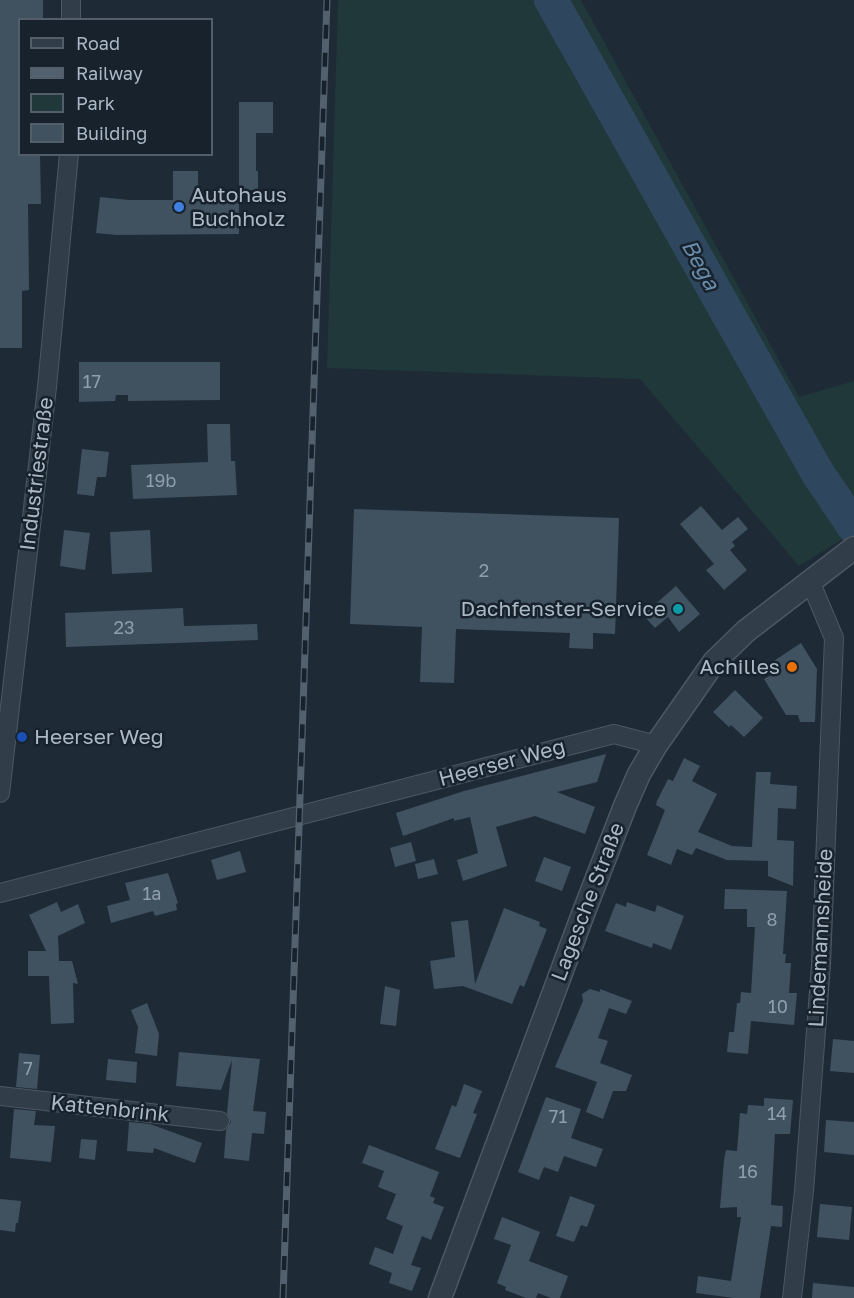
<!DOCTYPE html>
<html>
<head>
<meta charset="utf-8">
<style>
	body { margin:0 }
	#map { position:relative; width:854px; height:1298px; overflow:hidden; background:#1e2b37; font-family:"Golos Text",sans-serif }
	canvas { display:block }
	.legend { position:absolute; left:18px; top:18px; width:195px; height:138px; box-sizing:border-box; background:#17222c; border:2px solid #525e69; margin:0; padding:8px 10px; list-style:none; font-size:18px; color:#abb8c5 }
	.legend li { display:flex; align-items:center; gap:12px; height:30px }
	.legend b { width:30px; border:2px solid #525e69 }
</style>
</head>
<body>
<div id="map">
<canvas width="854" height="1298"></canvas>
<ul class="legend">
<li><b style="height:8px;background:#313d48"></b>Road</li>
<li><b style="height:8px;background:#53616f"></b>Railway</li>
<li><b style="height:16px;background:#203839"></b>Park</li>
<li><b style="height:16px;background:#405160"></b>Building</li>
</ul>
</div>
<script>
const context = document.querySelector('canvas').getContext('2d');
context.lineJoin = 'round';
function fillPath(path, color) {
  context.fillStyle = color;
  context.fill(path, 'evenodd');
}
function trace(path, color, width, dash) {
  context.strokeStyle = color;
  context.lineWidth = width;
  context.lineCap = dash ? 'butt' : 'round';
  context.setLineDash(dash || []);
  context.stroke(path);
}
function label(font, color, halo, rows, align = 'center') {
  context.font = font + ' "Golos Text",sans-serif';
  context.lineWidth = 5;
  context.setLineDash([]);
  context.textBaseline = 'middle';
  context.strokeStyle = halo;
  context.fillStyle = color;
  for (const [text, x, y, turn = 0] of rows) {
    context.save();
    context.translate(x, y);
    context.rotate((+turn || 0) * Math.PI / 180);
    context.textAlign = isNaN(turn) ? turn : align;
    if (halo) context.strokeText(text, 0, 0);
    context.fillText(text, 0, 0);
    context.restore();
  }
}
fillPath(new Path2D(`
	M 338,0 L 581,0 L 799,397 L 854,381 L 854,532 L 799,566 L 640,379 L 327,368 Z`), '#203839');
trace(new Path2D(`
	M 551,0 L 817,472 L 854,527`), '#2e475e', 34);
fillPath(new Path2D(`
	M 0,0 L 43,0 L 43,20 L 20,20 L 20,154 L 40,154 L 41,204 L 28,204 L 29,290 L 22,291 L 22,348 L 0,348 Z
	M 239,102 L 273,102 L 273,133 L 256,133 L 256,171 L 258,171 L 258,190 L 239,190 Z
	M 173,171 L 198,171 L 198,200 L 239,200 L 239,234 L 116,235 L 96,233 L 100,197 L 129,200 L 173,200 Z
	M 79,362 L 220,362 L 220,400 L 128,401 L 128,395 L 116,395 L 115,401 L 79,402 Z
	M 207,424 L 230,424 L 231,461 L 235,461 L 237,495 L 133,499 L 131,465 L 208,462 Z
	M 82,449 L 109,452 L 106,477 L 97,477 L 94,496 L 77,494 Z
	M 701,506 L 722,530 L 738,517 L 748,529 L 732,542 L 735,546 L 730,550 L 747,570 L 724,590 L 706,570 L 714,564 L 680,524 Z
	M 354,509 L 619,518 L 615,634 L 593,633 L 593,649 L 569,648 L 570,633 L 456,629 L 454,683 L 420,682 L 422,627 L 350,624 Z
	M 64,530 L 90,533 L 85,570 L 60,566 Z
	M 150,530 L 152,572 L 112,574 L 110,532 Z
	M 676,586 L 700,614 L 679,632 L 668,617 L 655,628 L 643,615 Z
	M 183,608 L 184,626 L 257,624 L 258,640 L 66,647 L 65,613 Z
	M 801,643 L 817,669 L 815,722 L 800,722 L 798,715 L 786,715 L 764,679 L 771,675 L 766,666 Z
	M 735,690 L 763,718 L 744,737 L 731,725 L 729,727 L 713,712 Z
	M 606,754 L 597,782 L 557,792 L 595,807 L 585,834 L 535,816 L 496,827 L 507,866 L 463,881 L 457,860 L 478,853 L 470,817 L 454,821 L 454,818 L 403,836 L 396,813 L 464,791 Z
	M 684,758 L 700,766 L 692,781 L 717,794 L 698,832 L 732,846 L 752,847 L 756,772 L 771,772 L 770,784 L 797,786 L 796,809 L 778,808 L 777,840 L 794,841 L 793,886 L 768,876 L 768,861 L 727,860 L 696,848 L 692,855 L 677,849 L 671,865 L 647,855 L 665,810 L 656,805 L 657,801 L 668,779 L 673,781 Z
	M 411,842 L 416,861 L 395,867 L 390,848 Z
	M 240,851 L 246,872 L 217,880 L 211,860 Z
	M 544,857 L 571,867 L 562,891 L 535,881 Z
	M 434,859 L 438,874 L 418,879 L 415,864 Z
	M 168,873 L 178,903 L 176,904 L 177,910 L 155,916 L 153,911 L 111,923 L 107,906 L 130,900 L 125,883 Z
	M 725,889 L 787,891 L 783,954 L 786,954 L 785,963 L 791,963 L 789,993 L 797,993 L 794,1025 L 751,1021 L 748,1054 L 727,1052 L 729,1032 L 734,1032 L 737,1003 L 740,1003 L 741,992 L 751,993 L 755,927 L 747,927 L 747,909 L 724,909 Z
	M 57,902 L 61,912 L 78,904 L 85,923 L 58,936 L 59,961 L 72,961 L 78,984 L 73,983 L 74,1023 L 51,1024 L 49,976 L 28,976 L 28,951 L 46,951 L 29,915 Z
	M 627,902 L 655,912 L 657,905 L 684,916 L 671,950 L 653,943 L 652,948 L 605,931 L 616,903 L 626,907 Z
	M 504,908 L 540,922 L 539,926 L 547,929 L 524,987 L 520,985 L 512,1004 L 463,986 L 434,989 L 430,961 L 455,957 L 451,922 L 468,920 L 475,984 Z
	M 385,986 L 400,990 L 396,1026 L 380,1024 Z
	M 590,989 L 600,992 L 600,989 L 632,1001 L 626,1014 L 609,1008 L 598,1038 L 608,1041 L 600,1063 L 632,1075 L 626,1091 L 613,1091 L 603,1119 L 586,1112 L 597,1082 L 555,1067 L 583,1001 L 582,994 Z
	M 147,1003 L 159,1034 L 157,1056 L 135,1053 L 138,1027 L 131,1010 Z
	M 833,1039 L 854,1041 L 854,1073 L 830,1071 Z
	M 179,1052 L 260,1059 L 253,1111 L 266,1112 L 264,1134 L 252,1133 L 249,1161 L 224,1158 L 226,1130 L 231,1122 L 227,1113 L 232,1060 L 221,1090 L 176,1086 Z
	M 19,1053 L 40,1055 L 37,1089 L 16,1087 Z
	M 108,1059 L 137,1062 L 136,1083 L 106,1080 Z
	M 464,1084 L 482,1091 L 473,1113 L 477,1114 L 460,1158 L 435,1149 L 452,1105 L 456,1107 Z
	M 546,1097 L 581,1109 L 571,1138 L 603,1149 L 596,1167 L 564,1156 L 558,1172 L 544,1167 L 539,1180 L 518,1172 Z
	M 764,1098 L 793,1100 L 790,1134 L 775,1134 L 771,1205 L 783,1206 L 782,1227 L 771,1226 L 760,1298 L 734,1298 L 696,1293 L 698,1276 L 731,1281 L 741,1217 L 737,1217 L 737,1207 L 720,1208 L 724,1160 L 726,1150 L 737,1151 L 740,1113 L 747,1114 L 748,1105 L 764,1106 Z
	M 14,1109 L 36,1111 L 34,1125 L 55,1126 L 51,1162 L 10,1158 Z
	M 826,1120 L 854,1122 L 854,1155 L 824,1152 Z
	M 129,1122 L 150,1124 L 202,1143 L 195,1163 L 154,1148 L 153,1153 L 127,1151 Z
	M 81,1139 L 97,1140 L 95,1160 L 79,1158 Z
	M 369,1145 L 439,1172 L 430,1196 L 435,1198 L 433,1203 L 444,1207 L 431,1240 L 422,1236 L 411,1265 L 421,1268 L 412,1291 L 389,1283 L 392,1273 L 369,1264 L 375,1247 L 393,1254 L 403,1226 L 386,1219 L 396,1194 L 378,1187 L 384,1171 L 362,1163 Z
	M 570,1196 L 595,1205 L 587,1227 L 581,1225 L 574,1242 L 556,1236 Z
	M 0,1199 L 21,1201 L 18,1223 L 16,1223 L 15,1232 L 0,1230 Z
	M 820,1204 L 852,1207 L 849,1240 L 817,1237 Z
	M 502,1217 L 540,1232 L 529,1261 L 568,1276 L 560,1298 L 551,1298 L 538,1293 L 536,1298 L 526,1298 L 505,1290 L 506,1287 L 497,1283 L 511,1245 L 494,1239 Z
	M 813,1283 L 854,1287 L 854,1298 L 812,1298 Z`), '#405160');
const minor = new Path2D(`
	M 71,0 L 71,20
	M 0,793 L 47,387 L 69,154
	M 0,893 L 614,734 L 656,745
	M 0,1096 L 220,1121
	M 792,1298 L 804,1191 L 821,964 L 834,638 L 810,581`);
const tertiary = new Path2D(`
	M 440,1298 L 583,914 L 625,806 L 639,774 L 656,745 L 714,662 L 746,631 L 854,548`);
trace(minor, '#4c5863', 20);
trace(tertiary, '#4c5863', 25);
trace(minor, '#313d48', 18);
trace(tertiary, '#313d48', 22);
const rail = new Path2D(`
	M 283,1298 L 327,0`);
trace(rail, '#53616f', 7);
trace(rail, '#17222c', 4.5, [14]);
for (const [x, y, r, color] of [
	[179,207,6,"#3f7fe0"],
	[678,609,6,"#0f9aa8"],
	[792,667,6,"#e8710a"],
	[22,737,6,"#1a4fb4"]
]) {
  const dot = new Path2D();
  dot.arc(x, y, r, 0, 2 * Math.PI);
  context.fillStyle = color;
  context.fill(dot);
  trace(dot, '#17222c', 2);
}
label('18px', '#909eac', null, [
	["17",92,382],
	["19b",161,481],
	["2",484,571],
	["23",124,628],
	["1a",152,894],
	["8",772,920],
	["10",778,1007],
	["7",28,1069],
	["14",777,1114],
	["71",558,1117],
	["16",748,1172]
]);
label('21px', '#abb8c5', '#17222c', [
	["Autohaus",191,195],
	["Buchholz",191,219],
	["Dachfenster-Service",666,609,"right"],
	["Achilles",780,667,"right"],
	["Heerser Weg",34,737]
], 'left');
label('21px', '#abb8c5', '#17222c', [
	["Industriestraße",37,474,-83],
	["Heerser Weg",502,763,-15],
	["Lagesche Straße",588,902,-69],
	["Lindemannsheide",821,938,-87],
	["Kattenbrink",110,1109,6]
]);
label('italic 22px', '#698cab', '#17222c', [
	["Bega",700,265,61]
]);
</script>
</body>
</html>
